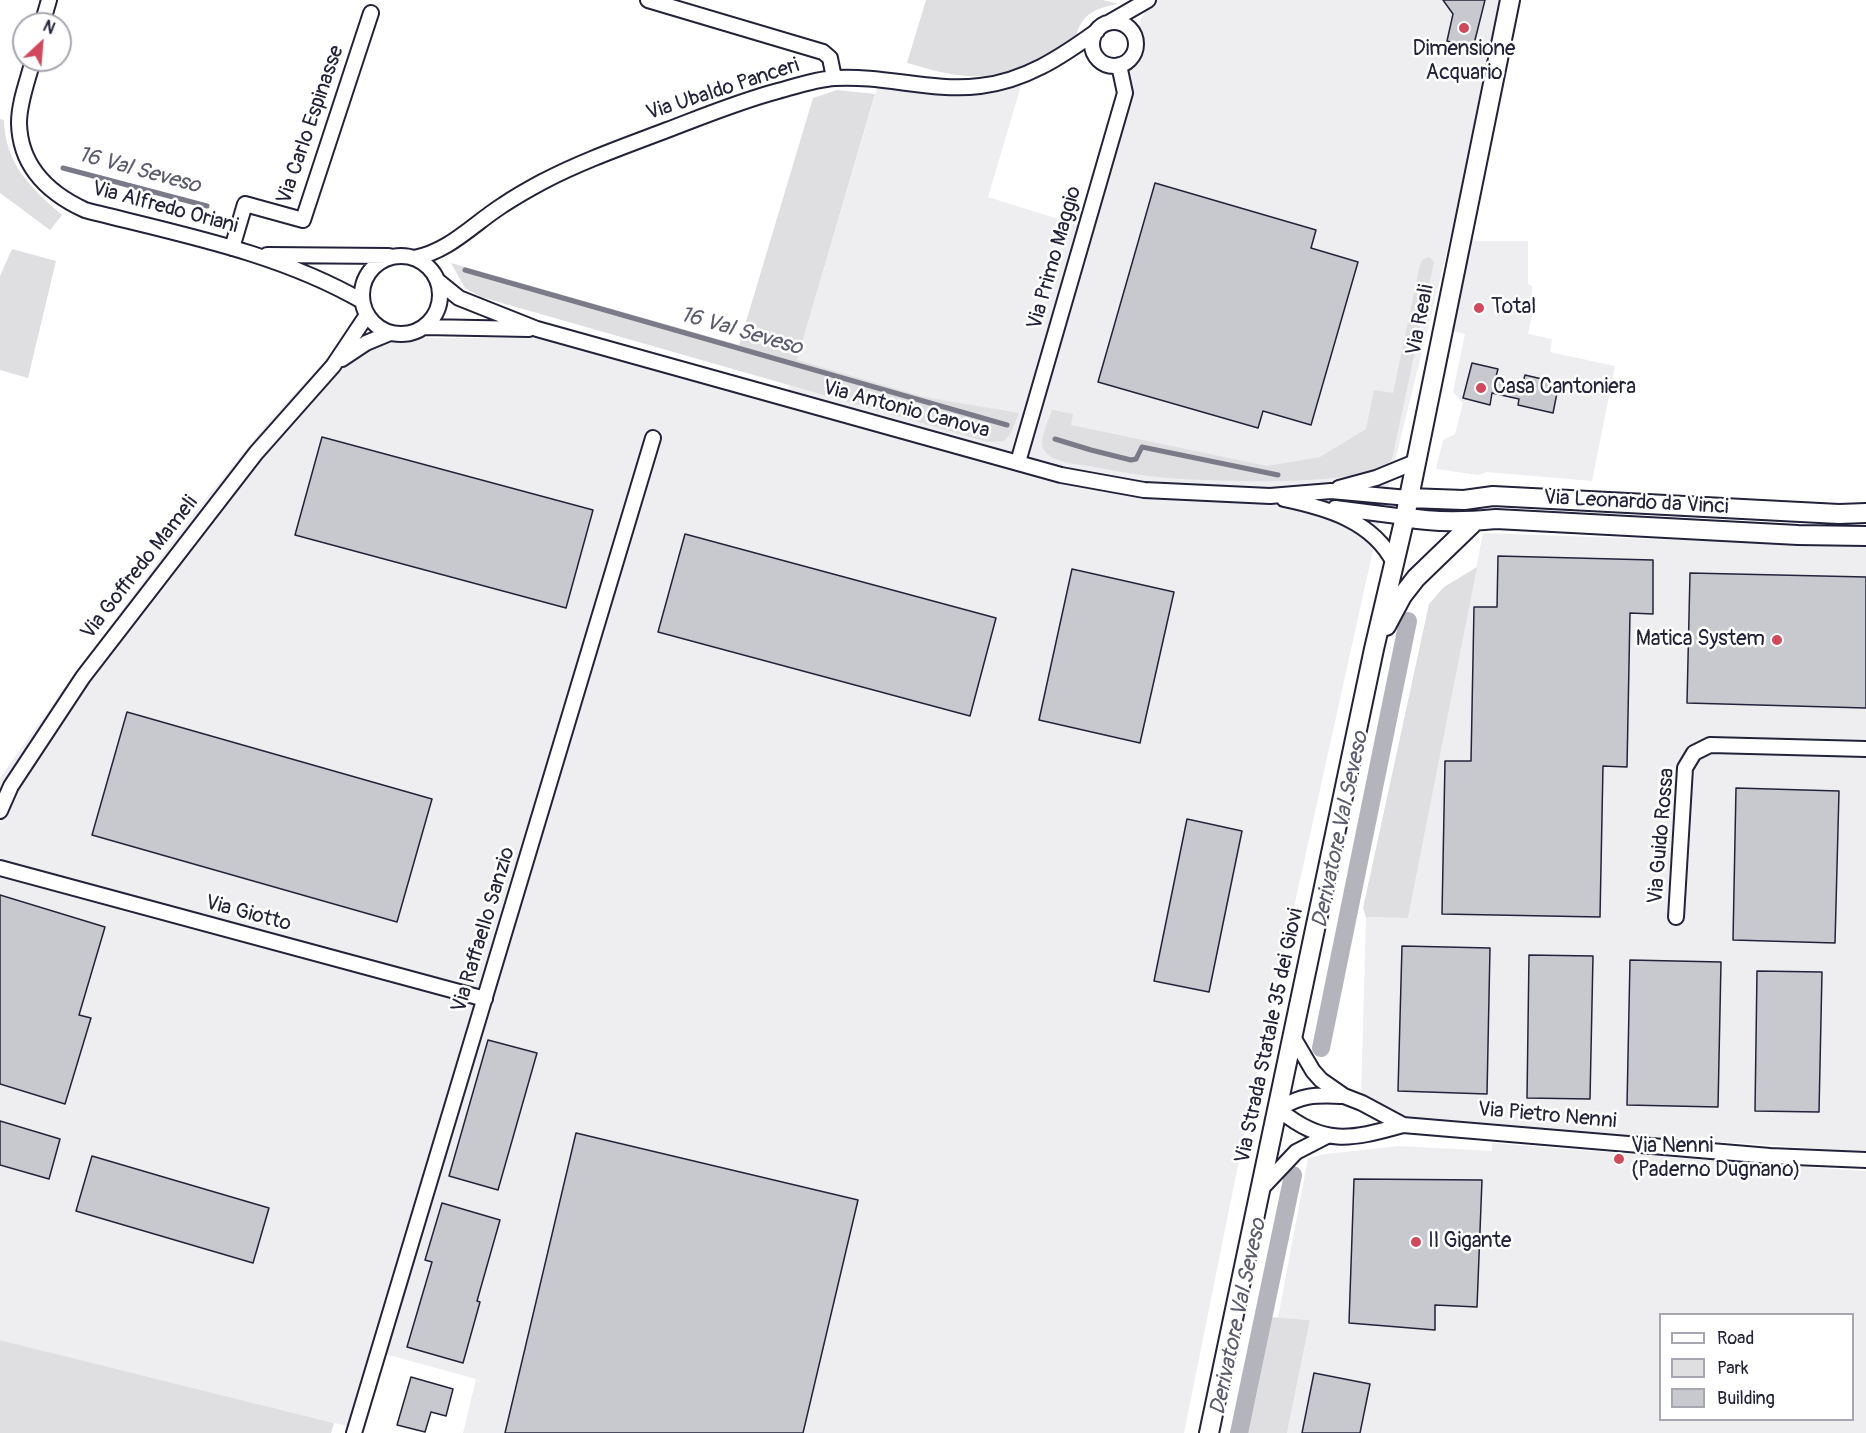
<!DOCTYPE html>
<html>
<head>
<meta charset="utf-8">
<style>
	body { margin:0 }
	#map { position:relative; width:1866px; height:1433px; overflow:hidden; background:#fff; font-family:Pangolin,sans-serif }
	canvas { display:block }
	.legend { position:absolute; left:1659px; top:1313px; width:195px; height:108px; box-sizing:border-box; background:#fff; border:2px solid #a7a7b1; margin:0; padding:8px 10px; list-style:none; font-size:18px; color:#22223b }
	.legend li { display:flex; align-items:center; gap:12px; height:30px }
	.legend b { width:30px; border:2px solid #a7a7b1 }
	.north { position:absolute; left:12px; top:12px; width:60px; height:60px; box-sizing:border-box; background:#fff; border:2px solid #a7a7b1; border-radius:50%; rotate:26deg; font-size:16px; font-weight:700; line-height:24px; text-align:center; color:#22223b }
	.north::after { content:''; display:block; margin:auto; width:21px; height:27px; background:#d1495b; clip-path:polygon(50% 0,100% 100%,50% 72%,0 100%) }
</style>
</head>
<body>
<div id="map">
<canvas width="1866" height="1433"></canvas>
<ul class="legend">
<li><b style="height:8px;background:#fff"></b>Road</li>
<li><b style="height:16px;background:#dfdfe2"></b>Park</li>
<li><b style="height:16px;background:#c8c8cf"></b>Building</li>
</ul>
<div class="north">N</div>
</div>
<script>
const context = document.querySelector('canvas').getContext('2d');
context.lineJoin = 'round';
function fillPath(path, color) {
  context.fillStyle = color;
  context.fill(path, 'evenodd');
}
function trace(path, color, width, dash) {
  context.strokeStyle = color;
  context.lineWidth = width;
  context.lineCap = dash ? 'butt' : 'round';
  context.setLineDash(dash || []);
  context.stroke(path);
}
function label(font, color, halo, rows, align = 'center') {
  context.font = font + ' Pangolin,sans-serif';
  context.lineWidth = 5;
  context.setLineDash([]);
  context.textBaseline = 'middle';
  context.strokeStyle = halo;
  context.fillStyle = color;
  for (const [text, x, y, turn = 0] of rows) {
    context.save();
    context.translate(x, y);
    context.rotate((+turn || 0) * Math.PI / 180);
    context.textAlign = isNaN(turn) ? turn : align;
    if (halo) context.strokeText(text, 0, 0);
    context.fillText(text, 0, 0);
    context.restore();
  }
}
fillPath(new Path2D(`
	M 1154,0 L 1505,0 L 1483,105 L 1373,550 L 1250,1106 L 1184,1433 L 463,1433 L 476,1379 L 385,1354 L 363,1430 L 0,1340 L 0,778 L 75,673 L 195,512 L 267,424 L 330,355 L 389,342 L 409,343 L 424,338 L 535,338 L 784,404 L 881,75 L 949,84 L 981,83 L 1026,69 L 988,197 L 1087,228 L 1128,93 L 1121,67 L 1131,61 L 1136,51 L 1139,24 L 1149,3 Z
	M 1462,241 L 1528,241 L 1528,284 L 1532,286 L 1532,316 L 1528,334 L 1552,339 L 1550,352 L 1615,366 L 1592,481 L 1487,472 L 1478,475 L 1436,469 L 1443,440 L 1455,434 L 1463,403 L 1453,392 L 1465,334 L 1446,330 Z
	M 1483,533 L 1846,546 L 1866,545 L 1866,1152 L 1407,1120 L 1361,1096 L 1366,917 L 1408,918 Z
	M 1492,1143 L 1758,1164 L 1866,1171 L 1866,1433 L 1287,1433 L 1310,1320 L 1278,1318 L 1308,1158 L 1325,1154 L 1399,1146 L 1492,1151 ZM 1660,1314 L 1852,1314 L 1852,1420 L 1660,1420 Z`), '#eeeef1');
fillPath(new Path2D(`
	M 926,0 L 1103,0 L 1118,4 C 1097,8 1082,13 1076,36 C 1040,60 1002,82 957,75 C 940,73 923,67 907,63 Z
	M 837,90 L 875,94 L 797,360 L 924,397 L 1019,413 L 1011,433 L 1004,441 L 988,442 L 481,297 L 465,288 L 451,263 L 739,345 L 813,98 Z
	M 0,119 L 4,120 C 5,164 31,188 62,215 L 50,230 L 0,193 Z
	M 12,249 L 56,261 L 28,378 L 0,370 L 0,276 Z
	M 1429,257 L 1434,262 L 1392,459 C 1371,489 1206,481 1168,478 C 1142,476 1116,471 1090,466 C 1077,464 1052,463 1044,450 C 1038,441 1049,420 1052,410 L 1073,414 L 1071,425 L 1267,466 L 1320,457 L 1366,429 L 1374,390 L 1393,393 L 1420,265 L 1422,260 Z
	M 1477,567 L 1408,918 L 1366,917 L 1363,908 L 1429,604 L 1444,587 Z
	M 1269,1317 L 1310,1320 L 1287,1433 L 1244,1433 Z
	M 0,1340 L 334,1423 L 331,1433 L 0,1433 Z`), '#dfdfe2');
trace(new Path2D(`
	M 63,168 L 207,206
	M 465,270 L 1007,425
	M 1055,439 L 1091,450 L 1131,460 L 1136,459 L 1142,447 L 1278,475`), '#7a7a88', 5);
trace(new Path2D(`
	M 1321,1048 L 1408,621
	M 1239,1433 L 1293,1175`), '#b4b4bc', 18);
const building = new Path2D(`
	M 1443,0 L 1485,0 L 1473,48 L 1447,41 L 1453,14 Z
	M 1155,183 L 1316,230 L 1311,248 L 1358,262 L 1311,425 L 1263,411 L 1258,428 L 1098,382 Z
	M 1472,363 L 1498,369 L 1495,380 L 1522,386 L 1525,375 L 1559,383 L 1553,413 L 1518,405 L 1519,399 L 1492,393 L 1490,405 L 1463,398 Z
	M 322,437 L 593,510 L 566,608 L 295,535 Z
	M 685,534 L 996,618 L 970,716 L 658,632 Z
	M 1498,556 L 1653,560 L 1653,614 L 1630,613 L 1627,767 L 1603,766 L 1600,917 L 1442,914 L 1445,761 L 1471,761 L 1474,607 L 1497,607 Z
	M 1072,569 L 1174,592 L 1140,743 L 1039,720 Z
	M 1690,573 L 1866,577 L 1866,708 L 1687,703 Z
	M 127,712 L 432,799 L 397,922 L 92,835 Z
	M 1736,788 L 1839,791 L 1835,943 L 1733,940 Z
	M 1187,819 L 1242,831 L 1209,992 L 1154,981 Z
	M 0,895 L 105,927 L 79,1015 L 91,1018 L 65,1104 L 0,1084 Z
	M 1402,946 L 1490,948 L 1487,1094 L 1398,1091 Z
	M 1529,955 L 1593,956 L 1590,1099 L 1527,1098 Z
	M 1630,960 L 1721,962 L 1718,1107 L 1627,1105 Z
	M 1757,971 L 1822,972 L 1819,1112 L 1755,1111 Z
	M 488,1040 L 537,1053 L 498,1190 L 449,1176 Z
	M 0,1121 L 60,1139 L 49,1179 L 0,1165 Z
	M 576,1133 L 858,1200 L 803,1433 L 505,1433 Z
	M 92,1156 L 269,1208 L 253,1263 L 76,1211 Z
	M 1354,1179 L 1482,1180 L 1477,1307 L 1435,1305 L 1435,1330 L 1349,1323 Z
	M 442,1203 L 500,1220 L 477,1301 L 480,1302 L 463,1363 L 407,1347 L 432,1262 L 425,1260 Z
	M 1314,1373 L 1370,1384 L 1360,1433 L 1302,1433 Z
	M 411,1377 L 453,1389 L 446,1416 L 431,1412 L 425,1432 L 397,1425 Z`);
fillPath(building, '#c8c8cf');
trace(building, '#22223b', 1.5);
const street = new Path2D(`
	M 648,0 L 823,52 L 830,58 L 834,78
	M1092 44a22 22 0 1 1 44 0a22 22 0 1 1-44 0Z
	M 1108,23 L 1148,0
	M 42,24 L 49,0
	M 33,60 C 28,80 19,102 19,123 C 20,166 48,193 85,210 C 178,234 277,252 362,301
	M 232,248 L 245,204 L 303,220 L 371,13
	M 267,255 L 389,256
	M362 295a39 39 0 1 1 78 0a39 39 0 1 1-78 0Z
	M 414,258 C 450,251 473,224 503,205 C 515,197 529,189 542,182 C 582,161 625,146 667,130 C 704,116 740,101 778,91 C 796,86 817,79 835,78 C 884,75 932,92 980,86 C 1025,81 1061,57 1097,31
	M 438,281 L 459,298 L 537,329 L 1061,475 L 1144,490 L 1270,496 L 1331,491 L 1408,498
	M 424,327 L 529,329
	M 342,359 L 366,343 L 390,333
	M 1018,462 L 1125,93 L 1119,65
	M 1339,488 L 1376,478 L 1415,462
	M 1284,499 C 1327,508 1373,521 1394,563
	M 1335,508 L 1405,517
	M 0,811 L 11,786 L 83,677 L 256,453 L 333,366 L 367,315
	M 0,868 L 485,999
	M 1676,917 L 1685,768 L 1694,753 L 1710,745 L 1866,749
	M 1293,1037 L 1313,1071 L 1321,1080 L 1344,1096 L 1362,1103 L 1403,1125
	M 1344,1096 C 1315,1095 1304,1094 1278,1109 C 1324,1146 1349,1140 1403,1125 L 1770,1156 L 1866,1160
	M 1261,1189 L 1296,1152 L 1327,1136
	M 354,1433 L 653,438`);
const secondary = new Path2D(`
	M 1408,498 L 1464,500 L 1493,496 L 1839,514 L 1866,513
	M 1405,517 C 1434,523 1465,522 1496,519 L 1798,535 L 1866,536
	M 1386,626 L 1402,596 L 1416,578 L 1475,521
	M 1209,1433 L 1374,649 L 1405,517 L 1510,0`);
trace(street, '#22223b', 18);
trace(secondary, '#22223b', 22);
trace(street, '#fff', 14);
trace(secondary, '#fff', 18);
for (const [x, y, r, color] of [
	[1464,28,6,"#d1495b"],
	[1479,308,6,"#d1495b"],
	[1481,388,6,"#d1495b"],
	[1777,640,6,"#d1495b"],
	[1619,1159,6,"#d1495b"],
	[1416,1242,6,"#d1495b"]
]) {
  const dot = new Path2D();
  dot.arc(x, y, r, 0, 2 * Math.PI);
  context.fillStyle = color;
  context.fill(dot);
  trace(dot, '#fff', 2);
}
label('21px', '#22223b', '#fff', [
	["Dimensione",1464,50,"center"],
	["Acquario",1464,74,"center"],
	["Total",1491,308],
	["Casa Cantoniera",1493,388],
	["Matica System",1765,640,"right"],
	["Via Nenni",1631,1147],
	["(Paderno Dugnano)",1631,1171],
	["Il Gigante",1428,1242]
], 'left');
label('21px', '#22223b', '#fff', [
	["Via Ubaldo Panceri",723,90,-18],
	["Via Carlo Espinasse",311,125,-71],
	["Via Alfredo Oriani",165,208,15],
	["Via Primo Maggio",1055,258,-74],
	["Via Reali",1421,320,-79],
	["Via Antonio Canova",906,410,15],
	["Via Leonardo da Vinci",1636,503,3],
	["Via Goffredo Mameli",140,568,-52],
	["Via Guido Rossa",1662,836,-85],
	["Via Giotto",248,914,15],
	["Via Raffaello Sanzio",484,930,-73],
	["Via Strada Statale 35 dei Giovi",1270,1036,-78],
	["Via Pietro Nenni",1547,1116,5]
]);
label('italic 22px', '#5c5c6f', '#fff', [
	["16 Val Seveso",139,171,15],
	["16 Val Seveso",741,332,16],
	["Derivatore Val Seveso",1341,830,-78],
	["Derivatore Val Seveso",1239,1317,-78]
]);
</script>
</body>
</html>
